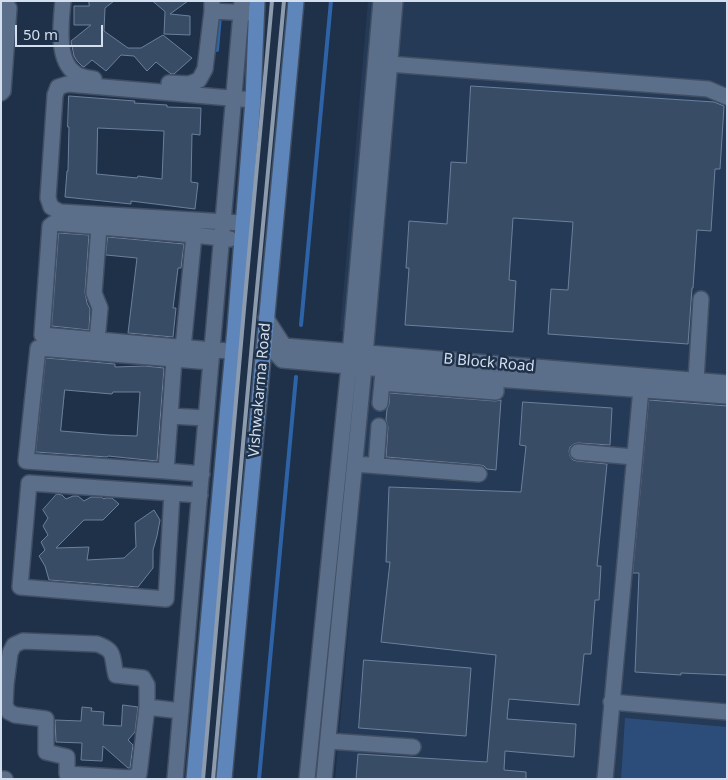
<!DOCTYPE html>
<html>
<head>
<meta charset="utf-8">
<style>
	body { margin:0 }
	#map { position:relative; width:728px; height:780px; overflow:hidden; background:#1f3149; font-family:"Noto Sans",sans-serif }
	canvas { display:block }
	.frame { position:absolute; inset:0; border:2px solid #d3deee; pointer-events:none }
	.scale { position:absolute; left:15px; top:25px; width:88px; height:22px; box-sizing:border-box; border:2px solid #d3deee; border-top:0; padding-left:6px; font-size:15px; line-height:18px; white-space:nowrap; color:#d3deee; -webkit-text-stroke:4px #1f3149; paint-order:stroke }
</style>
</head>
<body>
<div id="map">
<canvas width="728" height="780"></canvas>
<div class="frame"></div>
<div class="scale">50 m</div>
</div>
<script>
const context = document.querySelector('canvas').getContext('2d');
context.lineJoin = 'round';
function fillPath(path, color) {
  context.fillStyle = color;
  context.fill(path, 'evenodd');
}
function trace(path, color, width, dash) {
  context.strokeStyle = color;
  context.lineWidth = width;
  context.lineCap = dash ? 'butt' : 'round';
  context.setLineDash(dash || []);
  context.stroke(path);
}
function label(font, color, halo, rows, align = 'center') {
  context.font = font + ' "Noto Sans",sans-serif';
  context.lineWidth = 5;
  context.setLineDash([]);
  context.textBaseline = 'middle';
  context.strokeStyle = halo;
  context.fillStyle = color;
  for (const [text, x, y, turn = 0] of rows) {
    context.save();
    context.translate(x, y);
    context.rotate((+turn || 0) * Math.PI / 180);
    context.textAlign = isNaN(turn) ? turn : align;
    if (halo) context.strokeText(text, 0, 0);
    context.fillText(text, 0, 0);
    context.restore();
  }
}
fillPath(new Path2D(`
	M 368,1 L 727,1 L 727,779 L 335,779 L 374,342 L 340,331 Z`), '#243a57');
fillPath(new Path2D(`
	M 625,718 L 727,727 L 727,779 L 621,779 Z`), '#2c4d79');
trace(new Path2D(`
	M 217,50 L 220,16
	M 301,325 L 331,1
	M 259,779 L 296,377`), '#2f63a8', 4);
const building = new Path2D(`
	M 89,1 L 114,1 L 105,8 L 104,31 L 128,48 L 141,48 L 163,35 L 192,58 L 174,74 L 171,74 L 156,62 L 147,71 L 134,56 L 121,55 L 106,71 L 92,60 L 84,67 L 82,66 L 77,61 L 74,56 L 71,41 L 91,25 L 74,25 L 74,6 L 89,6 Z
	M 153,1 L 188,1 L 170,14 L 190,16 L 190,35 L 164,34 L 165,12 Z
	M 471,86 L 714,102 L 724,106 L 720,169 L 715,169 L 711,231 L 697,230 L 693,288 L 692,288 L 688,344 L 548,334 L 551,289 L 568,290 L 573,222 L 513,218 L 509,280 L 516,281 L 513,332 L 405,325 L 409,268 L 406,268 L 409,221 L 447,224 L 451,162 L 466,163 Z
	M 69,96 L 135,101 L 134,103 L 167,105 L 167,107 L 201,108 L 200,135 L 192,134 L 191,182 L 198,183 L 195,209 L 131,201 L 131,204 L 65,197 L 67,171 L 68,171 L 69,127 L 68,127 ZM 98,128 L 164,131 L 162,179 L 138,176 L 137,178 L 97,174 Z
	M 59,233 L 89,235 L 85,292 L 87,303 L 90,309 L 89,330 L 52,326 Z
	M 108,237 L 184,244 L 181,268 L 178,268 L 173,308 L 176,308 L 173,337 L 128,333 L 137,258 L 106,255 Z
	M 46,358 L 115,364 L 115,367 L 145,366 L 164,368 L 157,461 L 108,456 L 107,457 L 36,452 ZM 65,390 L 112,394 L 113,392 L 140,392 L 137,436 L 109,435 L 61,431 Z
	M 390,393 L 495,401 L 501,400 L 496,470 L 487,469 L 484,466 L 480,465 L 386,457 L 388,427 L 386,420 L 387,409 L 389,404 Z
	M 649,400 L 727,406 L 727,675 L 681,673 L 681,675 L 635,672 L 639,573 L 633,573 Z
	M 523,402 L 612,408 L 610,445 L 578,443 L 574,444 L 570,447 L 569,451 L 570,456 L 573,460 L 577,461 L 607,464 L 597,566 L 601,566 L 599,600 L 595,600 L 591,654 L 584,654 L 579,705 L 509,699 L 507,719 L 576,724 L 574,757 L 505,751 L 504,770 L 526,772 L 526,779 L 356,779 L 358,754 L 487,762 L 496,655 L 381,642 L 390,562 L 386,562 L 389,487 L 521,492 L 526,446 L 520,445 Z
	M 57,494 L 62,495 L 66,499 L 73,496 L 78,496 L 84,501 L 91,497 L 101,497 L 104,499 L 105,498 L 112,498 L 119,504 L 103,520 L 84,520 L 56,548 L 89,547 L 87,560 L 124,558 L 136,547 L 135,523 L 154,510 L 160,520 L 157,536 L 153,550 L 153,568 L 138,587 L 49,580 L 45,566 L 39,556 L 45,550 L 41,542 L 48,535 L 43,526 L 48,518 L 43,510 Z
	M 364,660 L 471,668 L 466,736 L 359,728 Z
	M 123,705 L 138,707 L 135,732 L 128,740 L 133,745 L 130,768 L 128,768 L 103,746 L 102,761 L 81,760 L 82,743 L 56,742 L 55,720 L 81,721 L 82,707 L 92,708 L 91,711 L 104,712 L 103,725 L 121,726 Z`);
fillPath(building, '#394c66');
trace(building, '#6b809c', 1);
const minor = new Path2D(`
	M 63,1 C 61,21 56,60 75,73 C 80,77 88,78 94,79
	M 212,3 L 212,11 L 250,13
	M 389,64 L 708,89 L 727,97
	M 169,83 L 189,84 L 199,80 L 205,69 L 212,11
	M 1,93 L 3,91 L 9,8 L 4,1
	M 243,223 L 60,212 L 51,207 L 48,198 L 55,95 L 58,87 L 68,84 L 253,100
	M 194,235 L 230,239
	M 266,318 L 284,346 L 727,383
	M 97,340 L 100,308 L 94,293 L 99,227
	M 265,341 L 282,360 L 496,379 L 727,396
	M 183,348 L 194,235 L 54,223 L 50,226 L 42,335 L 212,350 L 233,351
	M 174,359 L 211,362
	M 696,380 L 701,299
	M 382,383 L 496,392 L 496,379
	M 380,403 L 383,372
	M 170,416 L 166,471 L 26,461 L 38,348 L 174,359 L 170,416 L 206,418
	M 578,452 L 634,457
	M 355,464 L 479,474
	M 376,465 L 379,426
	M 166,471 L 202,474
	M 172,493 L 166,599 L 20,587 L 29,483 L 200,495
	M 611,702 L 727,712
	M 147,707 L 139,774 L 131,778 L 67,774 L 67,757 L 46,752 L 46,719 L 15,715 L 9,712 L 5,706 L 6,684 L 10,653 L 14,645 L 23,641 L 97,644 C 117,651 111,657 116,675 L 143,678 L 147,685 L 147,707 L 181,711
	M 328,741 L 413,747
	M 2,779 L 5,779
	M 175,779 L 242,1
	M 307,779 L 349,366 L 381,1
	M 324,779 L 364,367 L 395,1
	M 605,779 L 641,389`);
const major = new Path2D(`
	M 194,779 L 235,328 L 253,100 L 257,1
	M 224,779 L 296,1`);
trace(minor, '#414f64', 18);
trace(major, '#414f64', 18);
trace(minor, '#5b6f8b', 15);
trace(major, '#5f86ba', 15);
trace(new Path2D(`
	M 203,779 L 244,309 L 272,1
	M 213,779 L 255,310 L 284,1`), '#8d9bae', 4);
label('15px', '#d3deee', '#1f3149', [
	["B Block Road",489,363,5],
	["Vishwakarma Road",260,390,-85]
]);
</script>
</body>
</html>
